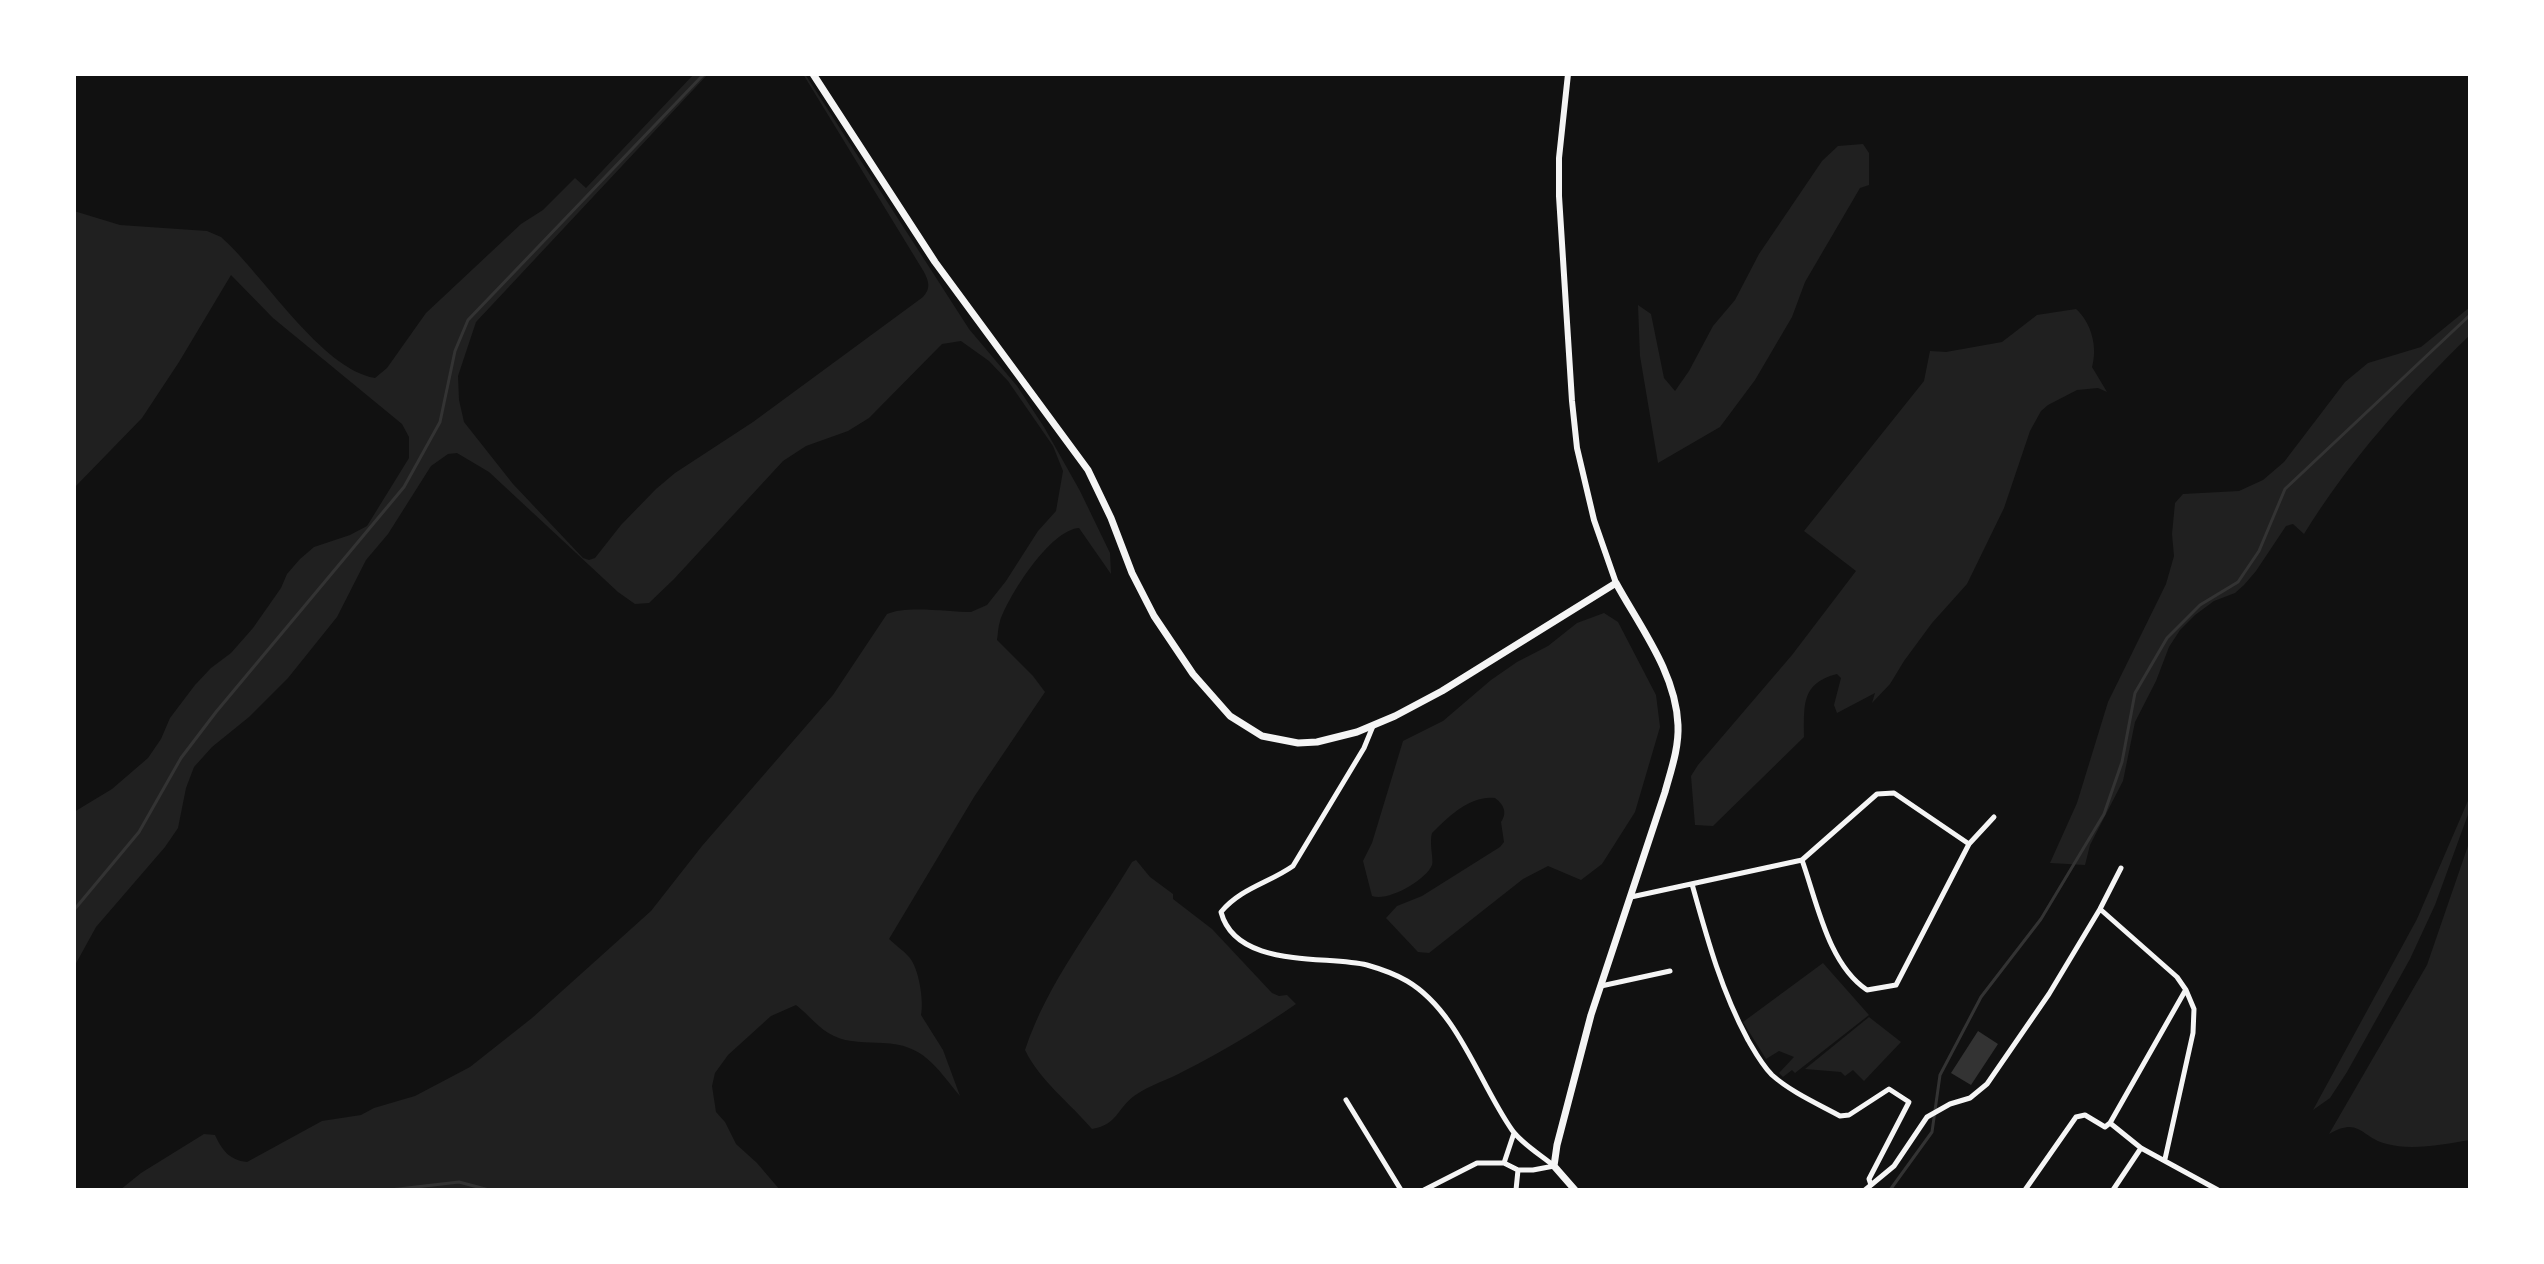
<!DOCTYPE html>
<html>
<head>
<meta charset="utf-8">
<style>
	body { margin:0 }
	#map { position:relative; width:2544px; height:1264px; overflow:hidden; background:#111; font-family:"PT Sans Narrow",sans-serif }
	canvas { display:block }
	.frame { position:absolute; inset:0; border:76px solid #fff; pointer-events:none }
</style>
</head>
<body>
<div id="map">
<canvas width="2544" height="1264"></canvas>
<div class="frame"></div>
</div>
<script>
const context = document.querySelector('canvas').getContext('2d');
context.lineJoin = 'round';
function fillPath(path, color) {
  context.fillStyle = color;
  context.fill(path, 'evenodd');
}
function trace(path, color, width, dash) {
  context.strokeStyle = color;
  context.lineWidth = width;
  context.lineCap = dash ? 'butt' : 'round';
  context.setLineDash(dash || []);
  context.stroke(path);
}
fillPath(new Path2D(`
	M 694,74 L 708,74 L 476,322 L 458,376 L 459,400 L 464,422 L 513,484 L 583,558 L 589,560 L 595,558 L 621,525 L 656,489 L 675,473 L 753,422 L 923,297 C 931,288 929,282 924,272 L 803,74 L 805,74 L 969,329 L 1017,386 L 1044,427 L 1080,491 L 1110,553 L 1111,574 L 1079,528 C 1050,530 1009,595 1000,621 C 998,627 998,634 997,640 L 1033,676 L 1045,692 L 974,797 L 889,939 C 895,945 903,950 909,957 C 919,968 924,1001 921,1015 L 943,1050 L 960,1096 C 936,1067 923,1044 883,1043 C 867,1042 848,1043 834,1036 C 820,1030 808,1014 796,1005 L 771,1016 L 728,1055 L 715,1073 L 712,1086 L 716,1112 L 725,1122 L 736,1144 L 757,1163 L 780,1190 L 120,1190 L 141,1173 L 204,1134 L 215,1135 C 222,1150 229,1160 247,1162 L 322,1121 L 361,1115 L 374,1108 L 415,1096 L 470,1067 L 532,1018 L 651,911 L 702,846 L 833,695 L 887,614 C 906,605 950,612 971,612 L 987,605 L 1006,581 L 1038,531 L 1056,511 L 1063,471 L 1053,446 L 1008,381 L 989,361 L 961,341 L 942,344 L 869,418 L 848,431 L 806,446 L 783,461 L 674,579 L 649,603 L 635,604 L 618,592 L 489,472 L 457,453 L 448,454 L 431,466 L 388,534 L 366,560 L 337,617 L 288,678 L 249,717 L 212,747 L 194,767 L 186,788 L 178,828 L 165,847 L 96,927 L 74,967 L 74,812 L 112,789 L 148,758 L 161,739 L 170,718 L 195,685 L 211,668 L 231,653 L 253,628 L 281,588 L 287,574 L 300,559 L 314,547 L 350,535 L 367,526 L 409,458 L 409,437 L 402,424 L 273,318 L 231,275 L 179,362 L 142,418 L 74,488 L 74,211 L 120,225 L 207,231 L 221,237 C 263,274 321,369 375,378 L 387,368 L 426,313 L 521,224 L 543,210 L 575,178 L 586,188 Z
	M 1863,144 L 1869,153 L 1869,185 L 1860,188 L 1805,282 L 1792,317 L 1755,380 L 1720,427 L 1658,463 L 1640,356 L 1638,305 L 1651,314 L 1664,378 L 1675,391 L 1689,371 L 1713,326 L 1735,300 L 1759,254 L 1822,161 L 1838,146 Z
	M 2470,307 L 2470,335 C 2408,395 2349,461 2304,534 L 2293,524 L 2286,526 L 2256,571 L 2244,585 L 2235,593 L 2214,601 L 2195,615 L 2180,630 L 2169,647 L 2156,681 L 2135,722 L 2123,781 L 2090,845 L 2085,865 L 2050,863 L 2077,803 L 2108,702 L 2166,584 L 2174,556 L 2172,534 L 2175,503 L 2183,494 L 2239,491 L 2263,480 L 2284,462 L 2345,382 L 2368,363 L 2421,347 Z
	M 2076,309 C 2091,322 2098,347 2092,367 L 2107,392 L 2098,388 L 2077,390 L 2048,405 L 2041,411 L 2030,431 L 2004,508 L 1967,584 L 1932,623 L 1904,661 L 1890,684 L 1872,703 L 1875,693 L 1837,713 L 1834,705 L 1841,678 L 1837,674 C 1801,683 1804,705 1804,737 L 1713,826 L 1695,825 L 1691,776 L 1698,765 L 1792,655 L 1856,571 L 1804,531 L 1924,381 L 1930,351 L 1946,352 L 2002,342 L 2037,315 Z
	M 1604,613 L 1618,622 L 1656,695 L 1660,727 L 1635,812 L 1602,864 L 1581,880 L 1548,866 L 1523,879 L 1429,953 L 1418,952 L 1386,918 L 1397,906 L 1422,896 L 1500,847 L 1504,842 L 1501,822 C 1508,812 1503,804 1495,798 C 1470,795 1448,817 1432,833 C 1429,844 1434,860 1432,865 C 1426,880 1388,902 1372,896 L 1363,861 L 1372,843 L 1403,741 L 1443,721 L 1491,680 L 1517,662 L 1548,646 L 1577,623 Z
	M 2470,796 L 2470,809 L 2435,905 L 2410,959 L 2347,1072 L 2330,1098 L 2313,1110 L 2417,919 Z
	M 2470,840 L 2470,1140 C 2445,1144 2412,1151 2387,1144 C 2360,1137 2360,1116 2329,1134 L 2427,965 Z
	M 1136,860 L 1150,877 L 1173,894 L 1173,899 L 1212,929 L 1272,993 L 1279,996 L 1287,995 L 1296,1004 C 1260,1029 1222,1052 1184,1071 C 1168,1080 1149,1085 1134,1096 C 1117,1109 1117,1125 1092,1129 C 1070,1103 1040,1081 1025,1050 C 1048,981 1095,924 1132,862 Z
	M 1823,963 L 1869,1015 L 1795,1073 L 1792,1070 L 1783,1077 L 1779,1073 L 1794,1057 L 1779,1051 L 1766,1059 L 1743,1022 Z
	M 1869,1017 L 1901,1042 L 1864,1081 L 1853,1070 L 1845,1076 L 1841,1072 L 1805,1069 Z`), '#202020');
fillPath(new Path2D(`
	M 1978,1031 L 1998,1044 L 1971,1085 L 1951,1073 Z`), '#333');
trace(new Path2D(`
	M 74,910 L 139,832 L 181,758 L 216,712 L 404,487 L 440,422 L 455,351 L 468,320 L 704,74
	M 390,1190 L 459,1182 L 489,1190
	M 1890,1190 L 1932,1132 L 1940,1075 L 1981,997 L 2041,919 L 2104,814 L 2122,762 L 2135,693 L 2167,638 L 2200,605 L 2238,582 L 2259,551 L 2285,489 L 2470,315`), '#333', 3);
trace(new Path2D(`
	M 1373,726 L 1364,748 L 1293,866 C 1269,883 1241,888 1221,912 C 1236,969 1325,955 1367,965 C 1381,969 1395,974 1407,981 C 1458,1011 1479,1083 1512,1130 C 1522,1144 1541,1155 1554,1166
	M 1802,860 C 1817,902 1828,964 1867,990 L 1896,985 L 1969,844 L 1994,817
	M 1692,884 C 1707,938 1721,990 1748,1040 C 1755,1052 1762,1065 1772,1075 C 1791,1092 1818,1104 1840,1116 L 1849,1115 L 1889,1089 L 1909,1102 L 1869,1179 L 1871,1185
	M 1631,897 L 1802,860 L 1877,794 L 1894,793 L 1969,844
	M 2100,909 L 2177,977 L 2186,990 L 2194,1009 L 2193,1033 L 2165,1159
	M 1601,986 L 1670,971
	M 2185,991 L 2110,1123 L 2141,1148 L 2218,1190
	M 1346,1100 L 1401,1190
	M 1504,1163 L 1514,1133
	M 1424,1190 L 1477,1163 L 1504,1163 L 1518,1170 L 1533,1170 L 1554,1166
	M 1516,1190 L 1518,1170
	M 1865,1190 L 1894,1166 L 1927,1117 L 1950,1104 L 1970,1098 L 1987,1084 L 2049,994 L 2100,909 L 2121,868
	M 2025,1190 L 2076,1117 L 2085,1115 L 2105,1127 L 2110,1123
	M 2113,1190 L 2141,1148`), '#f5f5f5', 5);
trace(new Path2D(`
	M 1568,74 L 1559,158 L 1559,196 L 1572,401 L 1577,448 L 1594,520 L 1616,583`), '#f5f5f5', 6);
trace(new Path2D(`
	M 813,74 L 935,262 L 1088,470 L 1111,518 L 1132,573 L 1154,616 L 1193,674 L 1230,716 L 1262,736 L 1298,743 L 1317,742 L 1357,732 L 1395,716 L 1442,691 L 1616,583 C 1640,627 1676,673 1678,725 C 1679,748 1671,770 1665,792 L 1591,1015 L 1557,1145 L 1554,1166 L 1575,1190`), '#f5f5f5', 7);
</script>
</body>
</html>
